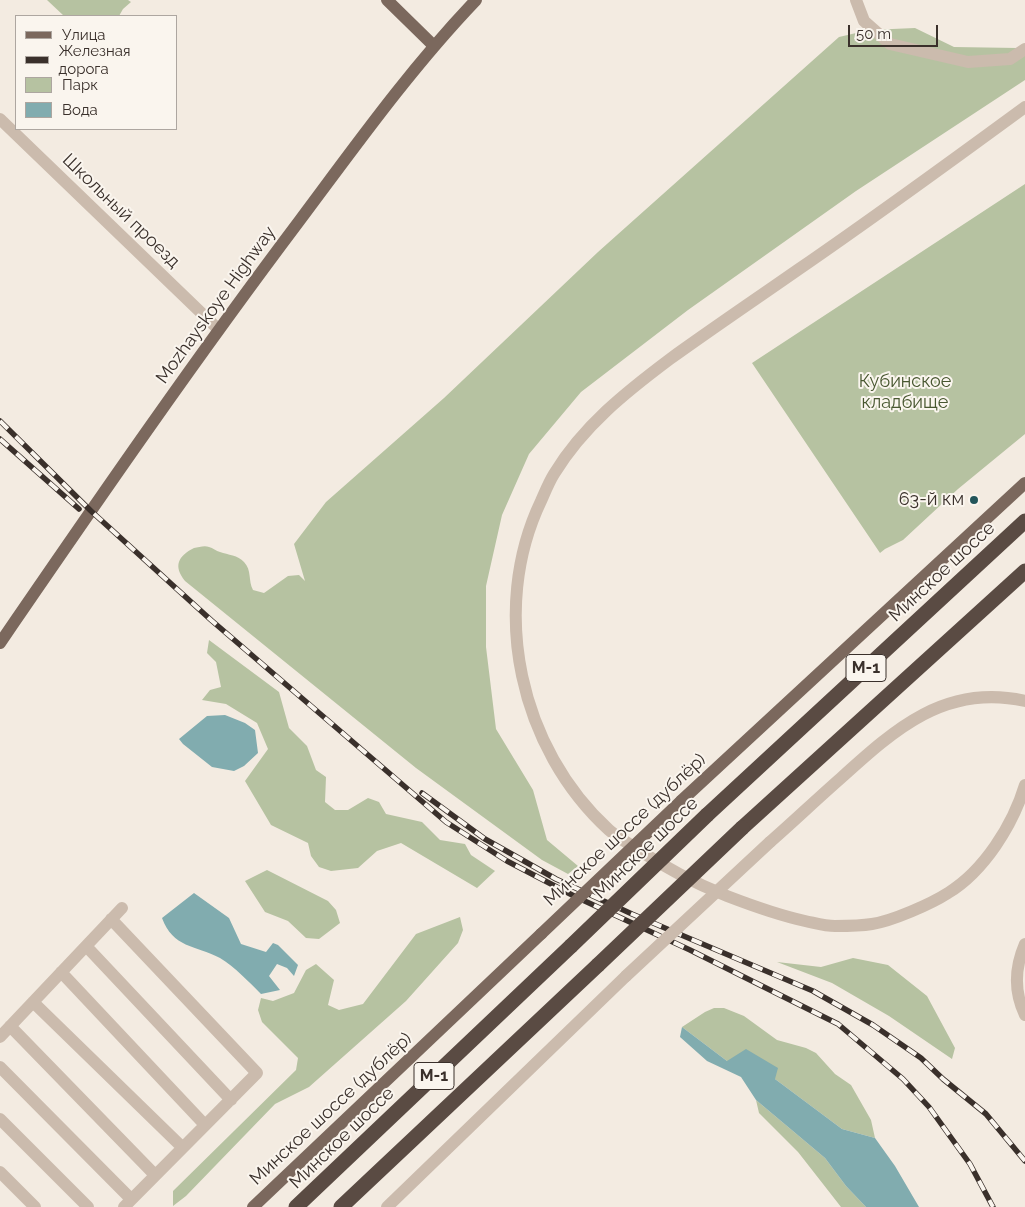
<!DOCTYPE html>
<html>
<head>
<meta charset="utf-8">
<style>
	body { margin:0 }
	#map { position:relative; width:1025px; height:1207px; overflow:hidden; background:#f3ebe1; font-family:Raleway,sans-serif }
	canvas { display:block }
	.legend { position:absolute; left:15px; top:15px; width:162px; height:115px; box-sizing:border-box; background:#faf5ee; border:1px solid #ada6a0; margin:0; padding:6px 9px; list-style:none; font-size:15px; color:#3a302b }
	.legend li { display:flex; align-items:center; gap:10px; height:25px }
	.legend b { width:25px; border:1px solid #ada6a0 }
	.scale { position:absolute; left:848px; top:25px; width:90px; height:22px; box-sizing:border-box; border:2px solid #3a302b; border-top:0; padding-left:6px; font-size:15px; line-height:18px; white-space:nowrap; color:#3a302b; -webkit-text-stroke:4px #faf5ee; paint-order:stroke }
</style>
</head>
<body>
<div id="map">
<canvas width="1025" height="1207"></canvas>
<ul class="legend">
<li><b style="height:6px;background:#7b685d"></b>Улица</li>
<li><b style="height:6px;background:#3a302b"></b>Железная дорога</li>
<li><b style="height:14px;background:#b6c2a1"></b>Парк</li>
<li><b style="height:14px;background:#81acaf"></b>Вода</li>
</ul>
<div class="scale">50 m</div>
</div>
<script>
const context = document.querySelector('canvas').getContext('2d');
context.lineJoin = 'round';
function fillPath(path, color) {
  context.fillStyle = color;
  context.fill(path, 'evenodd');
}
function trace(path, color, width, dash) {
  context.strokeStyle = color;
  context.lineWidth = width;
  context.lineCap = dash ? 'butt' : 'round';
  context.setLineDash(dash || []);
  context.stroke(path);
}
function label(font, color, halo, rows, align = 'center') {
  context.font = font + ' Raleway,sans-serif';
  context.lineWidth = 4;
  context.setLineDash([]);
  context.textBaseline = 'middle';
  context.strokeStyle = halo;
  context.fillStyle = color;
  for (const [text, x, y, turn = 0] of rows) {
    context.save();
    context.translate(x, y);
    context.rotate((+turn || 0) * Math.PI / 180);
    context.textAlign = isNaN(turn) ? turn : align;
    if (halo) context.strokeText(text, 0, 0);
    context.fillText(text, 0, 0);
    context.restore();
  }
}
fillPath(new Path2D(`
	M 47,0 L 128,0 L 131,2 L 123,9 L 119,16 L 64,16 Z
	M 915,28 L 954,47 L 1018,48 L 1025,54 L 1025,80 L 856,191 L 688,310 L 581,392 L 529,454 L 502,515 L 486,586 L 486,647 L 496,729 L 533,790 L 547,840 L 578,866 L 568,874 L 542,860 L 416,768 L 185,581 C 173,566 178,556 194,548 C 199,547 205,545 209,547 C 213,548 216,551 220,552 C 228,555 238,555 244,562 C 252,570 248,581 253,590 L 264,593 L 288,576 L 299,575 L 305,581 L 294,544 L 326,502 L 444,398 L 598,252 L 839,37 L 869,30 Z
	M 1025,184 L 1025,434 L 958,489 L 903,540 L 885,549 L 880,553 L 752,363 Z
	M 209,640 L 279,692 L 289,728 L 307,746 L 316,770 L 326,777 L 325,802 L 335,810 L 348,810 L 368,798 L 379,802 L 386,814 L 422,822 L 440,840 L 465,844 L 471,855 L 495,871 L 477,888 L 401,843 L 377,851 L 358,868 L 331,871 L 319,867 L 311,856 L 308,843 L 271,825 L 245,781 L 268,749 L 257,723 L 226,704 L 202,700 L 210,690 L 221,687 L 216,662 L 207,653 Z
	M 267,870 L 328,901 L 336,910 L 340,923 L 319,939 L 306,938 L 288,921 L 265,912 L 245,881 Z
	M 460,917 L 463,930 L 458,943 L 406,1001 L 309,1087 L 275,1104 L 186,1196 L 173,1206 L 173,1191 L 296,1070 L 298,1058 L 262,1022 L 258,1010 L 261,998 L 273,1001 L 294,993 L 306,970 L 316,964 L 334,980 L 328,1005 L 339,1010 L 363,1004 L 416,934 Z
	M 853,958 L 888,965 L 927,996 L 955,1048 L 952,1059 L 889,1016 L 832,983 L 777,962 L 821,967 Z
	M 714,1008 L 724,1008 L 744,1016 L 777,1040 L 806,1048 L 816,1053 L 835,1074 L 851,1085 L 871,1120 L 875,1138 L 842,1129 L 775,1079 L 727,1061 L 682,1027 L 705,1012 Z
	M 756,1100 L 825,1158 L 846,1186 L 866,1207 L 841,1207 L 798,1152 L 759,1113 Z`), '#b6c2a1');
fillPath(new Path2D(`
	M 225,715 L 245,723 L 255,730 L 258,753 L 244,766 L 234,771 L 212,767 L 183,744 L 179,739 L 207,716 Z
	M 194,893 L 229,918 L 241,944 L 266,952 L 273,943 L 278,945 L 298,965 L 294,976 L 287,968 L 277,964 L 269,976 L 280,990 L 261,994 C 250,983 234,966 220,958 C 195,945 173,948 162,918 Z
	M 682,1027 L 727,1061 L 746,1049 L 778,1068 L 775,1079 L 842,1129 L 875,1138 L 895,1166 L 919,1207 L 866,1207 L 846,1186 L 825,1158 L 756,1100 L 741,1077 L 707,1061 L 680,1037 Z`), '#81acaf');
trace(new Path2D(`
	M 856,0 L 864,21 L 890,44 L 968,62 L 1010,59 L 1025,49
	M 1025,107 C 950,162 876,216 799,269 C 756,299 713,328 670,359 C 626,392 583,426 554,474 C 549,482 545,492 541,501 C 489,610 520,749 609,830 C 617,837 626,842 634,847 C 664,867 694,883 727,896 C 753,906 778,915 805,921 C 815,923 825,926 835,926 C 847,926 860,926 872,924 C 892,921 931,904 948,893 C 984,871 1013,825 1025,785
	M 0,119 L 218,329
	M 770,842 C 794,821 817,799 841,778 C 895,729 946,683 1025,701
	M 111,919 L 257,1073 L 124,1207
	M 1025,944 C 1015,967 1014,992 1025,1015
	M 86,946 L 231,1100
	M 61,972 L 205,1125
	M 33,1002 L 182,1147
	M 10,1026 L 155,1175
	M 0,1037 L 122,908
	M 0,1067 L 131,1199
	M 0,1119 L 88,1207
	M 0,1172 L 35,1207
	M 387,1207 L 626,976`), '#cbbbad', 12);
trace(new Path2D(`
	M 387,0 L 434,46
	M 0,643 C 98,500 196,358 300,220 C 356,145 411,68 476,0
	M 681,801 L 1025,483
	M 253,1207 L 541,934`), '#7b685d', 12);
trace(new Path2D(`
	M 707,815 L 1025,521
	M 742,828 L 1025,571
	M 296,1207 L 571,946
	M 341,1207 L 598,965`), '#5a4b43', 15);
const rail = new Path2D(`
	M 0,421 L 91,511 L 211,620 L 446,822 L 507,861 L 574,896 L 690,950 L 838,1024 L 903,1079 L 929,1107 L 970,1164 L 993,1207
	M 0,439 L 79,509
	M 422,793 L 485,839 L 556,879 L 632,914 L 813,991 L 873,1025 L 921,1058 L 943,1079 L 986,1114 L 1025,1161`);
trace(rail, '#3a302b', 5.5);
trace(rail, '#faf5ee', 4, [11]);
trace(new Path2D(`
	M 626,976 L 770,842`), '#cbbbad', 12);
trace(new Path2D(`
	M 541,934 L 681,801`), '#7b685d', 12);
trace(new Path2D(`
	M 571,946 L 707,815
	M 598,965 L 742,828`), '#5a4b43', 15);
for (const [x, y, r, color] of [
	[974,500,5,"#22555a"]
]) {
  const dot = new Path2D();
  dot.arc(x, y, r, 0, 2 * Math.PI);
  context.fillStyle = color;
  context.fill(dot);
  trace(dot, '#faf5ee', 2);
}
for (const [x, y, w] of [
	[866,668,40],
	[434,1076,40]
]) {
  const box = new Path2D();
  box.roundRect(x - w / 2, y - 13.5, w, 27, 4);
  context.fillStyle = '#faf5ee';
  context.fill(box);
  trace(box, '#3a302b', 1);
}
label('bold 16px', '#3a302b', null, [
	["М-1",866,668],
	["М-1",434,1076]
]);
label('18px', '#3a302b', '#faf5ee', [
	["Школьный проезд",121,211,44],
	["Mozhayskoye Highway",216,305,-54],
	["Минское шоссе",942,572,-43],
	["Минское шоссе (дублёр)",625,830,-43],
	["Минское шоссе",646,848,-44],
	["Минское шоссе (дублёр)",331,1109,-43],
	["Минское шоссе",342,1138,-44]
]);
label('18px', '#485730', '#faf5ee', [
	["Кубинское",905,382],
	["кладбище",905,403]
]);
label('18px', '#3a302b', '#faf5ee', [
	["63-й км",964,500]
], 'right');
</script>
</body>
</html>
